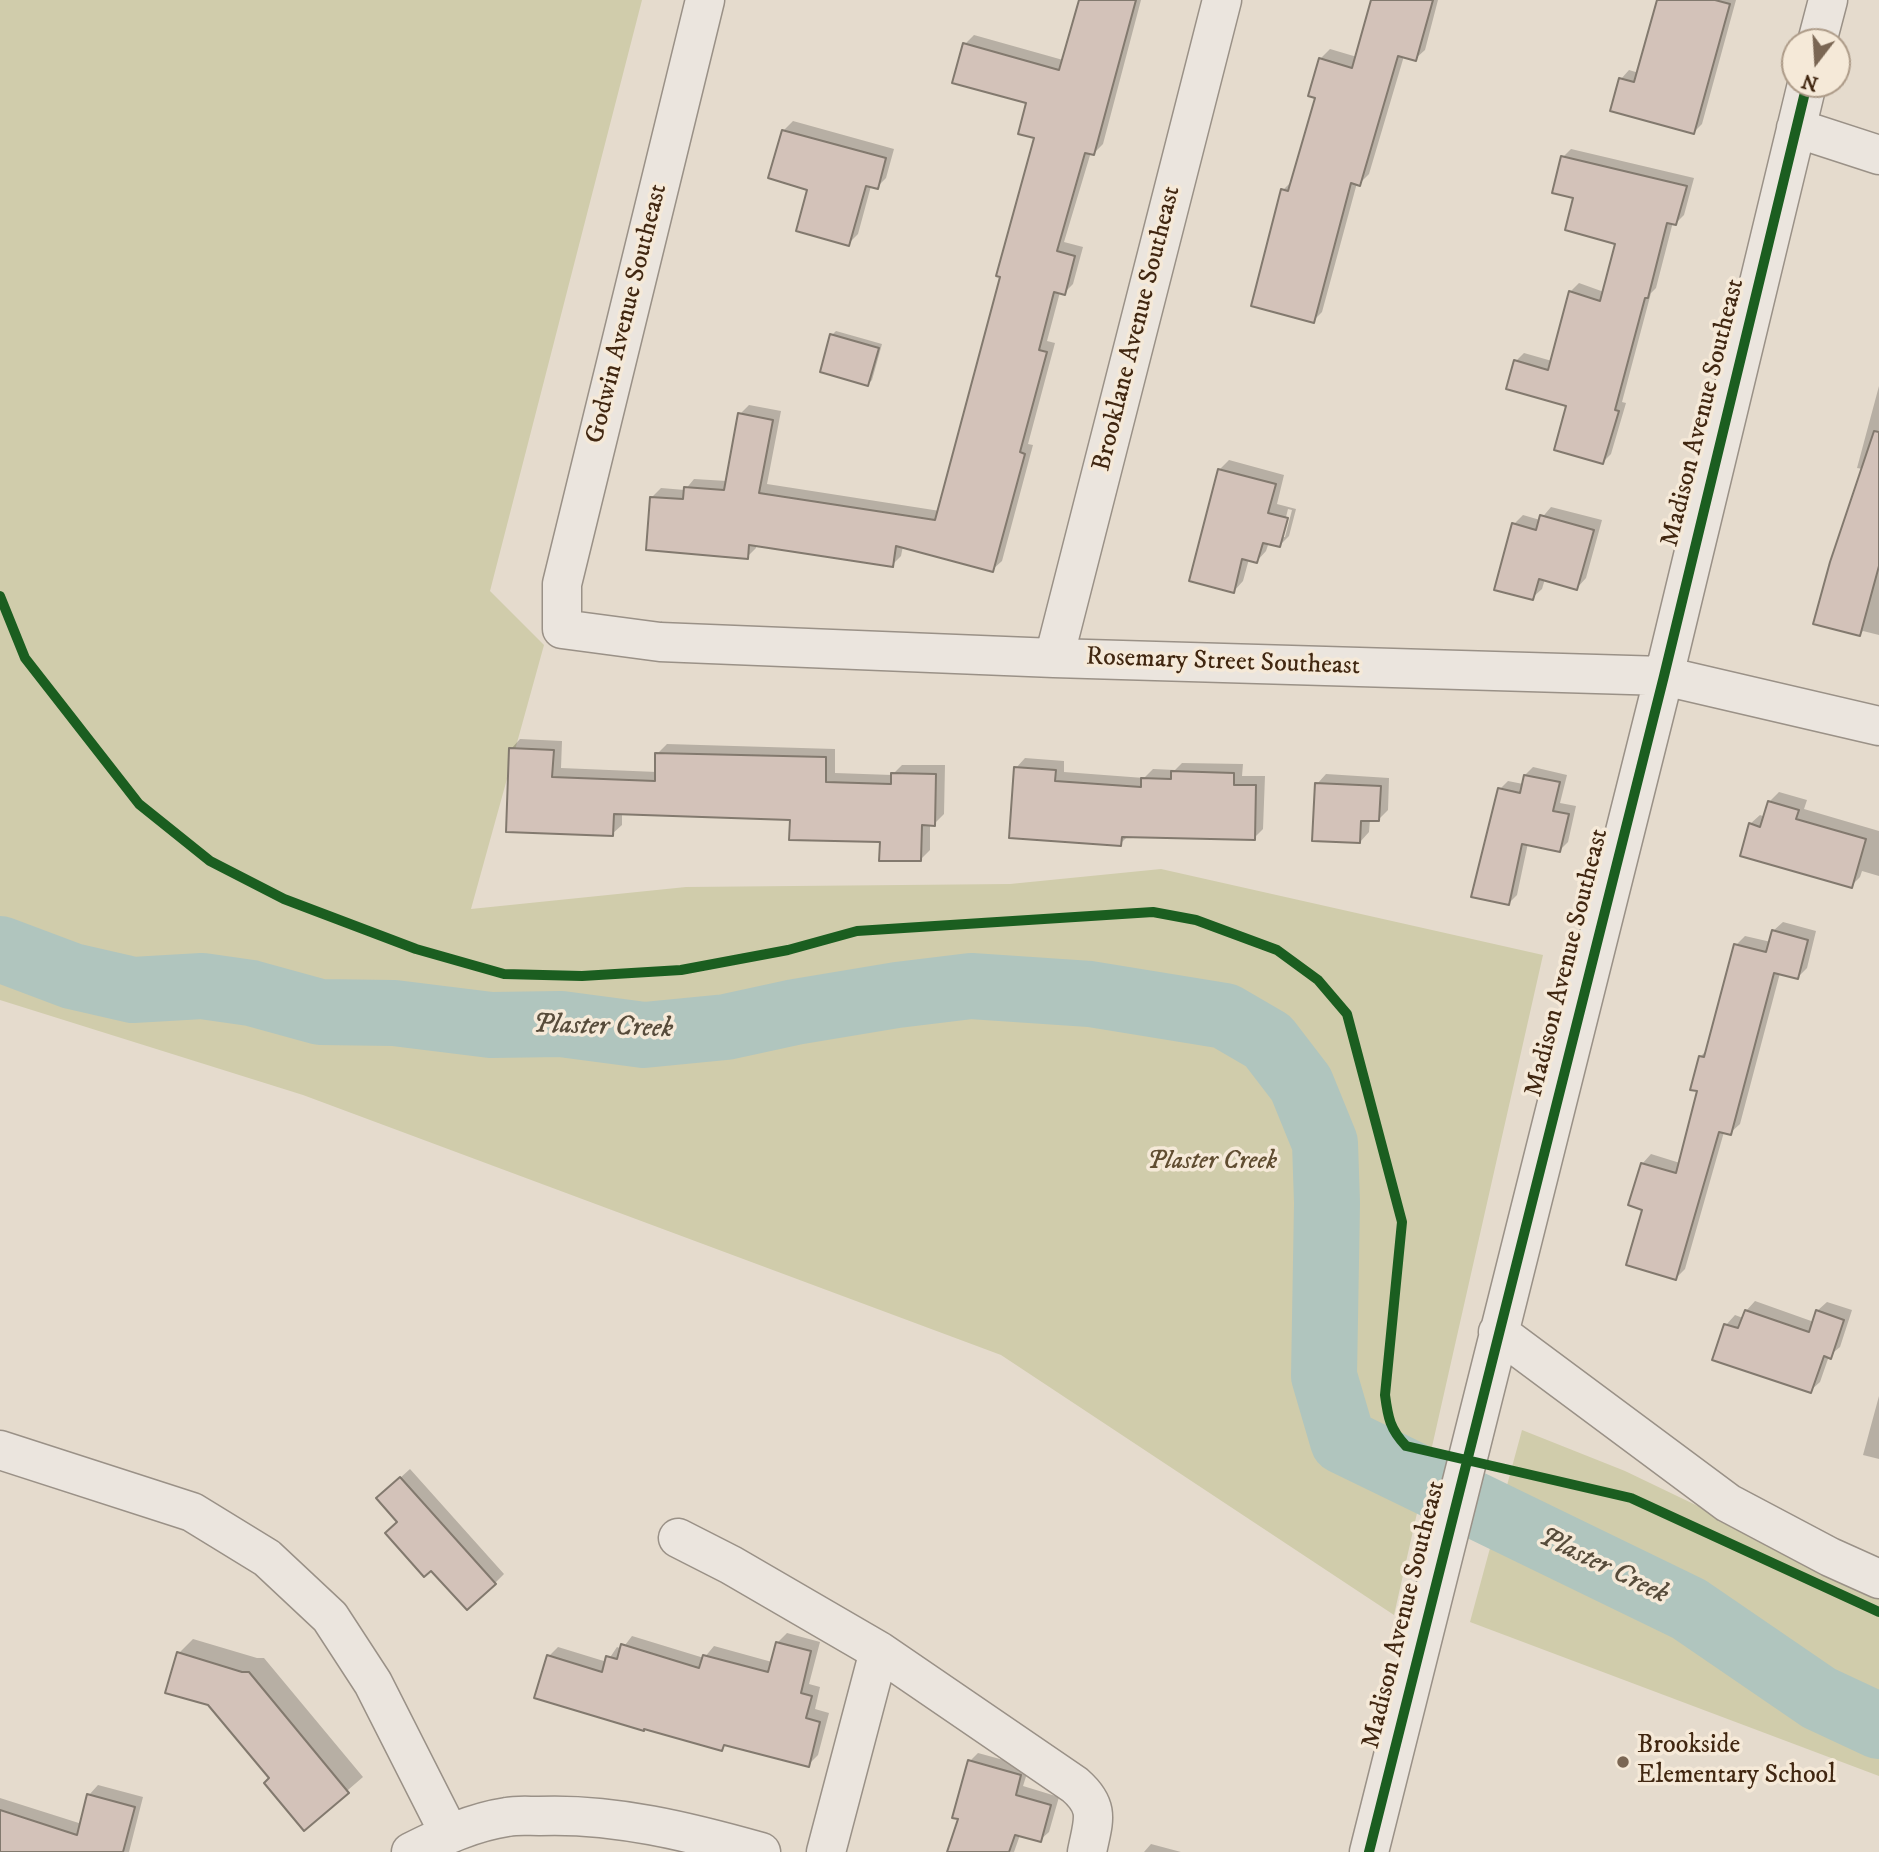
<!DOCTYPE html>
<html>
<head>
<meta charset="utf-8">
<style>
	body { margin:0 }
	#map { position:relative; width:1879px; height:1852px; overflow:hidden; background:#e5dbcd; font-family:"IM FELL DW Pica",serif }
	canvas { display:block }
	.north { position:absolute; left:1781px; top:28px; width:70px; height:70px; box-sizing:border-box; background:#f5e9d8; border:2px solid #ad9b88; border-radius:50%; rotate:197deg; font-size:19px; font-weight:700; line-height:28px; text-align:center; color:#412711 }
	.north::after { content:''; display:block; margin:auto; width:24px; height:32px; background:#7a6653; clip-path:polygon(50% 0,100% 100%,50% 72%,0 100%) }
</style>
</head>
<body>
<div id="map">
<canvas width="1879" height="1852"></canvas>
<div class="north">N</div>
</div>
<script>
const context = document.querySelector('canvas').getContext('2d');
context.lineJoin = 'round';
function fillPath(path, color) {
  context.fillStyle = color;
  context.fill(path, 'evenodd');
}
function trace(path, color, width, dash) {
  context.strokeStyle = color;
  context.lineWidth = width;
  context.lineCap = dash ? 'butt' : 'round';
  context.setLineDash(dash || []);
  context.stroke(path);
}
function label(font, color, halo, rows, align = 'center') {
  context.font = font + ' "IM FELL DW Pica",serif';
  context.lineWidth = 7;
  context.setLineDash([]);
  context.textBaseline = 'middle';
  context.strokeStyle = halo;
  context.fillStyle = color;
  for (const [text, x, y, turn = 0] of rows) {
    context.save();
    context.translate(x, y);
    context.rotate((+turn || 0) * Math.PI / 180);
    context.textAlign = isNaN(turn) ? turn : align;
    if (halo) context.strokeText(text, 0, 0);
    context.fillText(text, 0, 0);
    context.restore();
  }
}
fillPath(new Path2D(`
	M 0,0 L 642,0 L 490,591 L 544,645 L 471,909 L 686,887 L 1010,884 L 1161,869 L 1543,955 L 1394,1615 L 1001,1355 L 303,1095 L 0,1000 Z
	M 1522,1430 L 1625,1471 L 1879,1593 L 1879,1776 L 1470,1622 Z`), '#d0ccab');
fillPath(new Path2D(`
	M 1080,0 L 1141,0 L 1103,144 L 1094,153 L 1091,152 L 1064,242 L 1083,247 L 1073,284 L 1064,293 L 1060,292 L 1047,341 L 1055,343 L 1028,444 L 1033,445 L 1002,561 L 992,570 L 903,546 L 901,556 L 892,565 L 756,544 L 756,548 L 747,557 L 652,497 L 661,488 L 685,490 L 694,479 L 727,481 L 740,414 L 749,405 L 781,411 L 767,484 L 940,511 L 1002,276 L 1036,137 L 1028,102 L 965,44 L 974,35 L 1063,60 Z
	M 1373,0 L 1438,0 L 1425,50 L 1415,59 L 1404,56 L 1369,174 L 1359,184 L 1357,183 L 1322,312 L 1313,321 L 1283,190 L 1293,180 L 1317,97 L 1320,59 L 1330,49 L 1357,57 Z
	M 1659,0 L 1736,0 L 1702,124 L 1694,132 L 1621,79 L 1629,70 L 1639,73 Z
	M 793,121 L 894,149 L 886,178 L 877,187 L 871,186 L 858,234 L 848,244 L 809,189 L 783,131 Z
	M 1571,149 L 1694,178 L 1684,215 L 1676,223 L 1673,222 L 1656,288 L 1651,293 L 1622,402 L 1626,403 L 1611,454 L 1603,462 L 1569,405 L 1516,361 L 1524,353 L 1552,361 L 1571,291 L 1579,283 L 1604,292 L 1617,243 L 1576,197 L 1563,157 Z
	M 836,331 L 882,344 L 872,380 L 868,384 L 832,335 Z
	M 1879,386 L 1879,635 L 1863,631 L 1859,634 L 1863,469 L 1857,468 Z
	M 1229,460 L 1284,475 L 1277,504 L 1296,509 L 1289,536 L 1280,545 L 1269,542 L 1266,551 L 1257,561 L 1249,559 L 1243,581 L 1234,591 L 1219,470 ZM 1288,509 L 1292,510 L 1285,537 L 1281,537 Z
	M 1551,507 L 1602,520 L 1586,578 L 1577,588 L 1545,579 L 1542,589 L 1532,598 L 1514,524 L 1523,515 L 1540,520 Z
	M 520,739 L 562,741 L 561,768 L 657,772 L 657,754 L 667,744 L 835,749 L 835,773 L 892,775 L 902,765 L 945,765 L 944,814 L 934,824 L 930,824 L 930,850 L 920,860 L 882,841 L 792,819 L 622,813 L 622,825 L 612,834 L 511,749 Z
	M 1025,758 L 1064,761 L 1064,772 L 1144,778 L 1153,769 L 1175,770 L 1182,763 L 1243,764 L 1242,776 L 1265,776 L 1263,829 L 1254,838 L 1129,835 L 1120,844 L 1016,768 Z
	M 1533,767 L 1567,775 L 1560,803 L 1576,806 L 1568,842 L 1560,850 L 1528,843 L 1517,895 L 1509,903 L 1500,789 L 1508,781 L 1523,784 L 1525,775 Z
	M 1326,774 L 1389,778 L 1388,810 L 1378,820 L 1370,819 L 1369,832 L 1360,842 L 1317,784 Z
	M 1779,792 L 1807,800 L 1804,809 L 1879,831 L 1879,876 L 1862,871 L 1860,877 L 1851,886 L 1750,824 L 1760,815 L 1765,817 L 1769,802 Z
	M 1783,922 L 1816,931 L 1807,968 L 1798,977 L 1780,973 L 1740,1124 L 1730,1133 L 1724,1132 L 1685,1269 L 1676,1278 L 1645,1208 L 1642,1164 L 1651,1154 L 1680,1163 L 1699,1090 L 1700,1057 L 1708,1049 L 1736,945 L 1745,936 L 1771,942 L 1773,931 Z
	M 1755,1301 L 1814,1322 L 1817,1311 L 1827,1302 L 1852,1310 L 1840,1347 L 1829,1356 L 1820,1382 L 1810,1391 L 1726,1325 L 1735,1315 L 1743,1318 L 1746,1311 Z
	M 1879,1396 L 1879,1459 L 1863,1455 Z
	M 410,1469 L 504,1574 L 495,1583 L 432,1568 L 399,1521 L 388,1489 Z
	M 787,1633 L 820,1642 L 809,1684 L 820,1687 L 815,1709 L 829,1713 L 818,1755 L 808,1765 L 727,1744 L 721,1749 L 549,1656 L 558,1647 L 607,1662 L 617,1647 L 622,1649 L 632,1636 L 704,1658 L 714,1646 L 772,1662 L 777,1643 Z
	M 193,1639 L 257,1658 L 264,1658 L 363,1777 L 304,1828 L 271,1778 L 179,1653 Z
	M 978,1753 L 1029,1767 L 1023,1786 L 1059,1797 L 1049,1832 L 1040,1840 L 1020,1835 L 1014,1852 L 949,1852 L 960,1818 L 970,1761 Z
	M 98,1785 L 143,1797 L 129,1852 L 0,1852 L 0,1798 L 82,1824 L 89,1795 Z
	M 1151,1844 L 1181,1852 L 1144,1852 Z`), '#0003');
trace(new Path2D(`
	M 0,949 L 72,976 L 133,990 L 202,986 L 251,993 L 320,1012 L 394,1013 L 491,1025 L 561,1024 L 644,1035 L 726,1027 L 795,1012 L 897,995 L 971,986 L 1090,994 L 1225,1016 L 1268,1041 L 1301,1084 L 1325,1143 L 1327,1203 L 1324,1376 L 1343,1441 L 1689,1609 L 1819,1698 L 1879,1726`), '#b0c5be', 66);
const building = new Path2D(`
	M 1079,0 L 1136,0 L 1094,155 L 1085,153 L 1057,251 L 1075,256 L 1065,295 L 1054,292 L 1039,350 L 1047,352 L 1020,452 L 1025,454 L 993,572 L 896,546 L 893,567 L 749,545 L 748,559 L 646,550 L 650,497 L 683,499 L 684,487 L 724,490 L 738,413 L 773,420 L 759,493 L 935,520 L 1000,277 L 996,276 L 1034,138 L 1018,134 L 1026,103 L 952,83 L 963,43 L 1059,70 Z
	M 1371,0 L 1433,0 L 1416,61 L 1398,56 L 1360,186 L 1351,183 L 1314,323 L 1251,306 L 1281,189 L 1288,191 L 1315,98 L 1308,96 L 1319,58 L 1352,68 Z
	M 1657,0 L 1715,0 L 1730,4 L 1694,134 L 1610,111 L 1619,78 L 1634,82 Z
	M 782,130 L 886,158 L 878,189 L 866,186 L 849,246 L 796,231 L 807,190 L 768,178 Z
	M 1561,156 L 1687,186 L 1676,225 L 1667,223 L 1648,298 L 1645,298 L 1615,410 L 1619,411 L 1603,464 L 1554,450 L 1566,406 L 1506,389 L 1514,360 L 1548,370 L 1569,291 L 1600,301 L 1615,244 L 1565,230 L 1573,198 L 1552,193 Z
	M 830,334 L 879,348 L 868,386 L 820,372 Z
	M 1874,431 L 1879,432 L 1879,566 L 1860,636 L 1813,624 L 1830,562 Z
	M 1218,469 L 1276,484 L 1268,513 L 1288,518 L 1280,547 L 1263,543 L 1257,563 L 1242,559 L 1234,593 L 1189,581 Z
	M 1540,515 L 1594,530 L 1577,590 L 1539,579 L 1533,600 L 1494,590 L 1512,523 L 1536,530 Z
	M 509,748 L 554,750 L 552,777 L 655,781 L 655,753 L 826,757 L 826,782 L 891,784 L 891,773 L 936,774 L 935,826 L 922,825 L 921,861 L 879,861 L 880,842 L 789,840 L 790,820 L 614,814 L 613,836 L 506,832 Z
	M 1014,767 L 1056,770 L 1055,781 L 1141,787 L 1141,778 L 1171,779 L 1171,771 L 1234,773 L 1234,785 L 1256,785 L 1255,840 L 1122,837 L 1121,846 L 1009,838 Z
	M 1524,775 L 1560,782 L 1553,811 L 1569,814 L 1560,852 L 1522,844 L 1509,905 L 1471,897 L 1498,788 L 1520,793 Z
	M 1315,783 L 1381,786 L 1379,821 L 1361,821 L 1360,843 L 1312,841 Z
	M 1768,801 L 1799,810 L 1796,819 L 1866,839 L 1852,888 L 1740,856 L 1749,823 L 1760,827 Z
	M 1772,930 L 1808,940 L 1798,979 L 1774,973 L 1731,1135 L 1719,1132 L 1676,1280 L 1626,1265 L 1642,1210 L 1628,1205 L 1641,1163 L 1676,1173 L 1697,1091 L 1690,1090 L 1699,1056 L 1704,1057 L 1734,944 L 1766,952 Z
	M 1745,1310 L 1809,1332 L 1816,1310 L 1844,1320 L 1831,1359 L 1824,1356 L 1811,1393 L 1712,1360 L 1724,1324 L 1738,1328 Z
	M 400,1477 L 496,1584 L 467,1610 L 431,1571 L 424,1577 L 385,1533 L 397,1522 L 376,1498 Z
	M 776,1642 L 811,1651 L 801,1693 L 812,1696 L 806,1718 L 820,1722 L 809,1767 L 724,1745 L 722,1751 L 644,1729 L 644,1731 L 534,1698 L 547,1655 L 602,1672 L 606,1656 L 617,1659 L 621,1644 L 699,1668 L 703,1655 L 768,1672 Z
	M 177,1652 L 242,1672 L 249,1672 L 349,1793 L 304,1831 L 264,1783 L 269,1778 L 208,1705 L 165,1693 Z
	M 968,1760 L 1021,1775 L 1016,1795 L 1051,1805 L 1041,1842 L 1015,1835 L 1009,1852 L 947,1852 L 958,1819 L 952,1818 Z
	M 87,1794 L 135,1807 L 123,1852 L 0,1852 L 0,1810 L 77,1835 Z`);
fillPath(building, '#d3c2b9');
trace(building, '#82796e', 2);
const minor = new Path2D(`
	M 705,0 L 562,584 L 562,629 L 660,642 L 1054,658 L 1664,676 L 1879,726
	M 1817,42 L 1828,0
	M 1796,128 L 1879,155
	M 1054,658 L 1222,0
	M 1498,1332 L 1728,1503 L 1830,1557 L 1879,1579
	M 0,1450 L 192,1512 L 267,1558 L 330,1617 L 373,1683 L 449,1833
	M 678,1538 L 731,1565 L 879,1651 L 1075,1785 C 1101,1808 1093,1821 1087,1852
	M 411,1852 C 441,1837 473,1822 507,1817 C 517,1815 528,1816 539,1816 C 614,1813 690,1832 761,1852
	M 826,1852 L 879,1651
	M 1369,1852 L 1664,676 L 1807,84`);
trace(minor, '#9a9187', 41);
trace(minor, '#ebe5de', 38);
trace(new Path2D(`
	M 0,596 L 25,658 L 139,804 L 210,861 L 284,899 L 416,949 L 504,974 L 582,976 L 681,970 L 788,950 L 857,931 L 1153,912 L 1196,920 L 1277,950 L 1318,980 L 1347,1014 L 1402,1222 L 1385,1395 C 1388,1418 1390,1429 1406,1446 L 1631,1498 L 1879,1612
	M 1369,1852 L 1664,676 L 1807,84`), '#1b5e20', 10);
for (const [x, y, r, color] of [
	[1623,1762,7,"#7a6653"]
]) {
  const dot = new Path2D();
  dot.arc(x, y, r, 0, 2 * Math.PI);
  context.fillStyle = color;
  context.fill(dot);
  trace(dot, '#f5e9d8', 2.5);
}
label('26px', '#412711', '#f5e9d8', [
	["Godwin Avenue Southeast",628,314,-76],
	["Brooklane Avenue Southeast",1138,329,-76],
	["Madison Avenue Southeast",1704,413,-76],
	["Rosemary Street Southeast",1223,663,2],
	["Madison Avenue Southeast",1568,963,-76],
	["Madison Avenue Southeast",1405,1615,-76]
]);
label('italic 26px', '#604d31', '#f5e9d8', [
	["Plaster Creek",1212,1163]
]);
label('26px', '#412711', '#f5e9d8', [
	["Brookside",1637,1747],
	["Elementary School",1637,1777]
], 'left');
label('italic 28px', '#574c3b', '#f5e9d8', [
	["Plaster Creek",603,1028,2],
	["Plaster Creek",1603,1567,26]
]);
</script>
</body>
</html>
